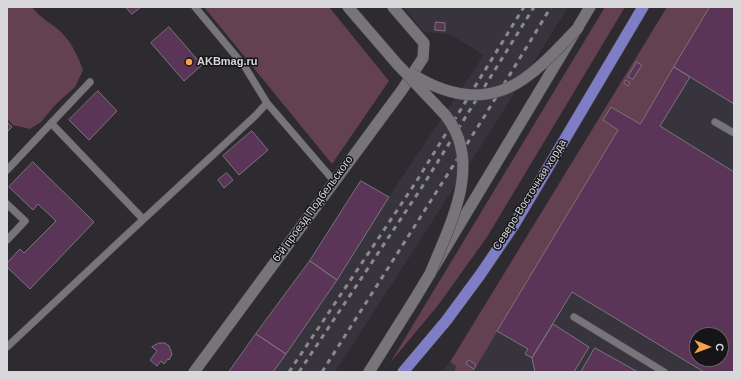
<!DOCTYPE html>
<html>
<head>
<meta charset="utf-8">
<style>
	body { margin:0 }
	#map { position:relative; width:741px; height:379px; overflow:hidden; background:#2d2b2f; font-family:Arial,sans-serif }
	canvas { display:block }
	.frame { position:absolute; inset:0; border:8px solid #d8d7d9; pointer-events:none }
	.north { position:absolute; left:689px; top:327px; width:40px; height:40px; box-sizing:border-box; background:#151416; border:1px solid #636264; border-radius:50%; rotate:91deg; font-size:11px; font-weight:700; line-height:16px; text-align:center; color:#d8d7d9 }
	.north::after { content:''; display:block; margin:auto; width:14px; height:18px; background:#f7a149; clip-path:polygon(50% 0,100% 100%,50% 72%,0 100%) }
</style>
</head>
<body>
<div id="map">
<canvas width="741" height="379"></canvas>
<div class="frame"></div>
<div class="north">С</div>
</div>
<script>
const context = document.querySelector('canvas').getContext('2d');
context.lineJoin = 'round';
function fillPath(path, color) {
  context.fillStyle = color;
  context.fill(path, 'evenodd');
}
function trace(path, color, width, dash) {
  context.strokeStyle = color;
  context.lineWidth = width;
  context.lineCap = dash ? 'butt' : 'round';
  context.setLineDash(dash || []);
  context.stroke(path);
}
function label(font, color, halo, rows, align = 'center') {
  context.font = font + ' Arial,sans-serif';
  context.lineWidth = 3;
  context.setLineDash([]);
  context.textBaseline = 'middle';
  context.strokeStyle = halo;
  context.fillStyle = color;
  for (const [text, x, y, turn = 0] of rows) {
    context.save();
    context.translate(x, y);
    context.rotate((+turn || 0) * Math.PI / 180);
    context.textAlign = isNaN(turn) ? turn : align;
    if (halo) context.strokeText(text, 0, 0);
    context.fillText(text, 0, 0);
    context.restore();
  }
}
fillPath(new Path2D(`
	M 403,7 L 568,7 L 495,124 L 335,372 L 273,372 L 337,280 L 389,197 L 484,55 L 451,35 L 423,31 Z
	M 710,7 L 734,7 L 734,372 L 473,372 L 618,129 L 603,120 L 611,107 L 640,124 ZM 697,335 L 721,335 L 721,359 L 697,359 Z
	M 450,362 L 457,366 L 454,372 L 442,372 Z`), '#38343d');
fillPath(new Path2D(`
	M 7,7 L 32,7 C 40,18 51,23 61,32 C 72,43 78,56 83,70 L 75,87 L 55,105 L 41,122 L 30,129 L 13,125 L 7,119 Z
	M 204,7 L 329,7 L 389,81 L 332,164 Z
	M 605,7 L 625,7 L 487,237 L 439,304 L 390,363 Z
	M 667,7 L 710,7 L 640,124 L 611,107 L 603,120 L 618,130 L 473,372 L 454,372 L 456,366 L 450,362 Z`), '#644150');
const building = new Path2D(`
	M 126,7 L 141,7 L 132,14 Z
	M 710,7 L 734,7 L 734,104 L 674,67 Z
	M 436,22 L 445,23 L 445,31 L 435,30 Z
	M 169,27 L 202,65 L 184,81 L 151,43 Z
	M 637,62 L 642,65 L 633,79 L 628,77 Z
	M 674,67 L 690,77 L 660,126 L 734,172 L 734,372 L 704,372 L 572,292 L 532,358 L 525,354 L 528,349 L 497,331 L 618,130 L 603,120 L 611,107 L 640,124 ZM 697,335 L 721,335 L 721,359 L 697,359 Z
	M 626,80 L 630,83 L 628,86 L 624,83 Z
	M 98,91 L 117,111 L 89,140 L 69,120 Z
	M 7,122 L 12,127 L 7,132 Z
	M 252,131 L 268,150 L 239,175 L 223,156 Z
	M 33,162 L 94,222 L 30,289 L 7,267 L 7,263 L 20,249 L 24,253 L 56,221 L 38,204 L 33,210 L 9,187 Z
	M 227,173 L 233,180 L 224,188 L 218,180 Z
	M 361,181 L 389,197 L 337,280 L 310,261 Z
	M 310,261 L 337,280 L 286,354 L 256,334 Z
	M 553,324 L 589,347 L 574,372 L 535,372 L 532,358 Z
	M 256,334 L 286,354 L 273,372 L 229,372 Z
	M 159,343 L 165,343 L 169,346 L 172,354 L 169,360 L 168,359 L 164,364 L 161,361 L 157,366 L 150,360 L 157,351 L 152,347 Z
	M 595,348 L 638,372 L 581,372 Z
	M 469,360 L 476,365 L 474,369 L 466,364 Z`);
fillPath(building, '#5a3558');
trace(building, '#797679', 1);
const service = new Path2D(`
	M 195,7 L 245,67 L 267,103 L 334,181
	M 715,122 L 734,133
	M 51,123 L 143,219
	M 7,170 L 90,82
	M 7,204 L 25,221 L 7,240
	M 574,317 L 664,372
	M 7,347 L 120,241 L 255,116 L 267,103`);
const minor = new Path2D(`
	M 348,7 L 398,65
	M 194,372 L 402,90 L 423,58 L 424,43 L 393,7
	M 369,372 L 416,297 L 590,7`);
const primary = new Path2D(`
	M 403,372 L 446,321 L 480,275 L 514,225 L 643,7`);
trace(service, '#484749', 8);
trace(minor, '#484749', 12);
trace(primary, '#484749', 12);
trace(service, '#777579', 7);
trace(minor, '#777579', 11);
trace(primary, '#7e7dc5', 11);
trace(new Path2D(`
	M 289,372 L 416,182 L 524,7
	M 299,372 L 422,187 L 534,7
	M 322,372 L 484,117 L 551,7`), '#8a898c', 3, [5, 5]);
const minorBridge = new Path2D(`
	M 398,65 C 411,78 423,92 436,105 C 439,109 443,112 446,116 C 484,164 449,226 430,274
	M 412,74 C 450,98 491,105 529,75 C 547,62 562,44 578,28`);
trace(minorBridge, '#484749', 12, []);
trace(minorBridge, '#777579', 11);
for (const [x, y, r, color] of [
	[189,62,4,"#f7a149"]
]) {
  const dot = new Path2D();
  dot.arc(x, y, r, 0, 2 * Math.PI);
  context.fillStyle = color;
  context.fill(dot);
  trace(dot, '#151416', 1.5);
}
label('bold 11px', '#d8d7d9', '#151416', [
	["AKBmag.ru",197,62]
], 'left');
label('11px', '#d8d7d9', '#151416', [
	["Северо-Восточная хорда",530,195,-58],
	["6-й проезд Подбельского",313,209,-54]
]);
</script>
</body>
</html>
